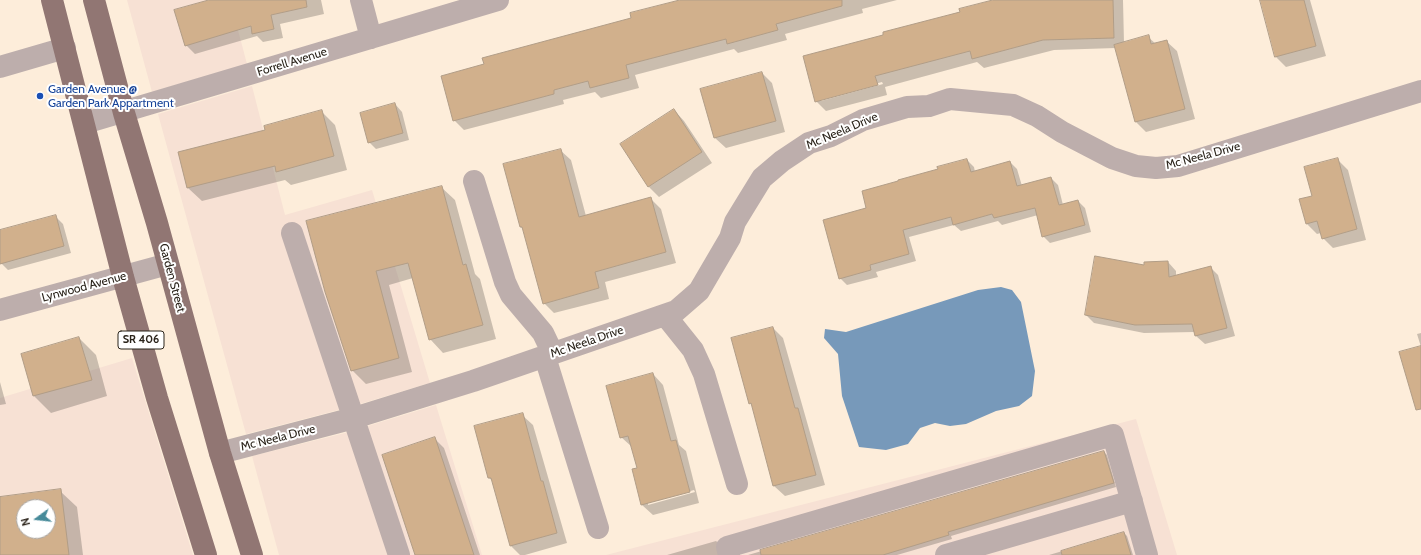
<!DOCTYPE html>
<html>
<head>
<meta charset="utf-8">
<style>
	body { margin:0 }
	#map { position:relative; width:1421px; height:555px; overflow:hidden; background:#fdedda; font-family:Cabin,sans-serif }
	canvas { display:block }
	.north { position:absolute; left:16px; top:499px; width:40px; height:40px; box-sizing:border-box; background:#fff; border:1px solid #aaa7a4; border-radius:50%; rotate:255deg; font-size:11px; font-weight:700; line-height:16px; text-align:center; color:#2b241b }
	.north::after { content:''; display:block; margin:auto; width:14px; height:18px; background:#468a99; clip-path:polygon(50% 0,100% 100%,50% 72%,0 100%) }
</style>
</head>
<body>
<div id="map">
<canvas width="1421" height="555"></canvas>
<div class="north">N</div>
</div>
<script>
const context = document.querySelector('canvas').getContext('2d');
context.lineJoin = 'round';
function fillPath(path, color) {
  context.fillStyle = color;
  context.fill(path, 'evenodd');
}
function trace(path, color, width, dash) {
  context.strokeStyle = color;
  context.lineWidth = width;
  context.lineCap = dash ? 'butt' : 'round';
  context.setLineDash(dash || []);
  context.stroke(path);
}
function label(font, color, halo, rows, align = 'center') {
  context.font = font + ' Cabin,sans-serif';
  context.lineWidth = 4;
  context.setLineDash([]);
  context.textBaseline = 'middle';
  context.strokeStyle = halo;
  context.fillStyle = color;
  for (const [text, x, y, turn = 0] of rows) {
    context.save();
    context.translate(x, y);
    context.rotate((+turn || 0) * Math.PI / 180);
    context.textAlign = isNaN(turn) ? turn : align;
    if (halo) context.strokeText(text, 0, 0);
    context.fillText(text, 0, 0);
    context.restore();
  }
}
fillPath(new Path2D(`
	M 127,0 L 230,0 L 247,64 L 152,92 Z
	M 252,86 L 285,215 L 372,190 L 430,383 L 350,407 L 246,434 L 158,114 Z
	M 132,358 L 193,555 L 0,555 L 0,398 ZM 24,507 L 48,507 L 48,531 L 24,531 Z
	M 436,405 L 482,555 L 279,555 L 252,456 L 345,433 Z
	M 1136,419 L 1177,555 L 606,555 Z`), '#f7e1d4');
fillPath(new Path2D(`
	M 1001,287 L 1012,290 L 1021,302 L 1035,371 L 1032,396 L 1019,406 L 996,411 L 966,424 L 950,426 L 935,423 L 920,428 L 908,444 L 886,450 L 859,447 L 842,396 L 838,354 L 824,338 L 825,329 L 846,332 L 978,290 Z`), '#7799ba');
fillPath(new Path2D(`
	M 213,0 L 321,0 L 324,14 L 280,24 L 283,38 L 263,42 L 257,36 L 195,54 L 186,45 Z
	M 683,0 L 897,0 L 862,9 L 863,13 L 785,34 L 787,40 L 738,53 L 734,49 L 635,75 L 639,88 L 601,98 L 595,92 L 563,100 L 564,104 L 464,130 L 454,120 L 485,65 L 632,19 Z
	M 997,0 L 1123,0 L 1124,43 L 1148,37 L 1156,44 L 1166,41 L 1177,51 L 1195,119 L 1146,132 L 1136,122 L 1116,48 L 1054,50 L 984,68 L 977,62 L 885,87 L 887,95 L 826,111 L 816,101 L 884,36 ZM 882,82 L 883,84 L 821,101 L 821,99 Z
	M 1261,0 L 1310,0 L 1326,56 L 1286,67 L 1276,57 Z
	M 762,73 L 772,83 L 785,132 L 726,148 L 715,138 L 702,90 Z
	M 395,104 L 402,112 L 409,140 L 376,149 L 369,142 Z
	M 674,110 L 684,121 L 712,163 L 659,197 L 649,187 L 622,145 Z
	M 321,111 L 335,125 L 347,170 L 291,185 L 285,180 L 202,201 L 188,188 L 179,153 L 266,131 Z
	M 560,150 L 571,160 L 586,216 L 651,199 L 661,209 L 676,263 L 605,282 L 609,299 L 554,313 L 544,303 L 524,230 L 521,227 Z
	M 1337,159 L 1348,170 L 1366,240 L 1333,248 L 1323,238 L 1321,233 L 1317,234 L 1307,224 L 1313,197 Z
	M 967,160 L 974,167 L 975,172 L 1010,162 L 1017,169 L 1022,186 L 1051,178 L 1058,185 L 1063,205 L 1078,201 L 1085,208 L 1091,232 L 1050,243 L 1043,236 L 1038,215 L 1002,225 L 998,221 L 961,231 L 954,225 L 909,237 L 916,261 L 876,272 L 878,277 L 847,285 L 840,278 L 868,209 L 939,170 Z
	M 441,187 L 455,200 L 475,274 L 480,279 L 496,339 L 443,353 L 430,339 L 413,278 L 389,285 L 412,372 L 366,384 L 352,370 L 326,291 Z
	M 56,217 L 63,224 L 71,253 L 8,270 L 1,263 L 0,231 Z
	M 1168,262 L 1176,271 L 1176,276 L 1210,267 L 1218,275 L 1235,336 L 1205,344 L 1196,336 L 1195,332 L 1144,333 L 1094,323 L 1086,315 L 1145,267 Z
	M 773,328 L 783,338 L 825,485 L 785,496 L 774,486 L 753,407 L 750,403 Z
	M 1421,333 L 1421,409 L 1415,404 L 1421,347 L 1417,334 Z
	M 79,338 L 96,355 L 107,396 L 51,413 L 34,396 L 22,354 Z
	M 653,374 L 663,385 L 679,445 L 686,451 L 699,503 L 653,515 L 642,505 L 633,470 L 638,469 L 632,447 L 621,437 ZM 694,490 L 695,492 L 648,505 L 648,503 Z
	M 0,382 L 6,404 L 0,405 Z
	M 522,415 L 533,425 L 567,543 L 525,555 L 520,555 L 511,546 L 494,482 L 489,478 Z
	M 434,438 L 444,448 L 480,555 L 416,555 Z
	M 1104,452 L 1107,455 L 1116,487 L 951,536 L 952,539 L 897,555 L 748,555 Z
	M 60,491 L 77,507 L 83,555 L 0,555 L 0,498 ZM 24,507 L 48,507 L 48,531 L 24,531 Z
	M 1124,533 L 1127,536 L 1133,555 L 1049,555 Z
	M 716,541 L 726,550 L 725,555 L 667,555 Z`), '#0003');
const building = new Path2D(`
	M 209,0 L 306,0 L 307,7 L 271,15 L 274,29 L 252,34 L 251,26 L 185,46 L 174,10 Z
	M 680,0 L 842,0 L 842,6 L 776,24 L 778,30 L 727,44 L 726,39 L 626,65 L 629,78 L 590,88 L 588,81 L 554,90 L 554,94 L 453,121 L 441,76 L 484,64 L 482,58 L 631,18 L 630,13 Z
	M 993,0 L 1113,0 L 1114,38 L 1043,40 L 972,59 L 970,51 L 875,76 L 878,85 L 815,102 L 803,56 L 883,35 L 883,32 L 960,12 L 959,9 Z
	M 1260,0 L 1304,0 L 1316,46 L 1275,57 Z
	M 1149,35 L 1151,44 L 1167,40 L 1185,109 L 1135,122 L 1114,45 Z
	M 762,72 L 776,121 L 714,138 L 700,89 Z
	M 395,103 L 403,133 L 368,143 L 360,113 Z
	M 674,109 L 702,152 L 648,187 L 620,144 Z
	M 322,110 L 334,156 L 276,172 L 275,166 L 187,188 L 178,152 L 265,130 L 264,126 Z
	M 561,149 L 579,217 L 651,197 L 666,252 L 595,272 L 599,288 L 543,304 L 522,227 L 520,227 L 503,164 Z
	M 1338,158 L 1357,229 L 1322,239 L 1317,221 L 1306,224 L 1299,199 L 1312,196 L 1304,167 Z
	M 967,159 L 971,172 L 1010,161 L 1017,186 L 1051,177 L 1059,205 L 1078,200 L 1085,225 L 1042,237 L 1035,208 L 994,218 L 992,214 L 953,225 L 951,217 L 903,230 L 909,254 L 870,265 L 871,270 L 839,279 L 823,220 L 866,208 L 862,191 L 898,181 L 898,180 L 938,169 L 937,167 Z
	M 442,186 L 463,265 L 466,264 L 483,325 L 429,340 L 408,263 L 376,271 L 399,358 L 351,371 L 325,292 L 306,221 Z
	M 56,215 L 64,246 L 0,264 L 0,230 Z
	M 1095,256 L 1144,265 L 1144,262 L 1168,261 L 1169,277 L 1211,266 L 1227,328 L 1195,336 L 1192,324 L 1135,325 L 1085,315 Z
	M 773,327 L 795,408 L 798,408 L 816,475 L 773,486 L 751,403 L 749,404 L 731,338 Z
	M 79,337 L 92,380 L 33,396 L 21,354 Z
	M 1421,346 L 1421,409 L 1416,410 L 1399,352 Z
	M 653,373 L 671,441 L 676,440 L 690,492 L 641,505 L 632,469 L 637,468 L 628,436 L 620,438 L 606,386 Z
	M 523,413 L 541,481 L 543,481 L 557,533 L 510,546 L 491,478 L 488,478 L 474,426 Z
	M 435,437 L 474,555 L 415,555 L 382,455 Z
	M 1104,451 L 1114,483 L 948,532 L 949,535 L 883,555 L 761,555 L 760,550 Z
	M 61,489 L 69,555 L 0,555 L 0,497 ZM 24,507 L 48,507 L 48,531 L 24,531 Z
	M 1124,532 L 1131,555 L 1062,555 L 1061,551 Z`);
fillPath(building, '#d1b08c');
trace(building, '#b19d87', 1);
trace(new Path2D(`
	M 361,0 L 371,38
	M 0,67 L 65,48
	M 85,123 L 498,0
	M 474,181 L 505,282 L 511,295 L 543,333 L 553,354
	M 292,233 L 399,555
	M 0,310 L 168,264
	M 665,315 L 693,350 L 704,374 L 737,484
	M 545,357 L 598,528
	M 220,453 L 354,418 L 473,381 L 676,311 L 699,291 L 730,238 L 735,222 L 746,204 L 762,178 L 782,161 L 809,143 L 831,136 L 863,120 L 907,107 L 929,106 L 950,99 L 1013,105 L 1037,116 L 1062,132 L 1112,158 L 1136,166 L 1156,168 L 1178,166 L 1421,91
	M 729,555 L 727,547 L 1113,435 L 1147,555
	M 946,555 L 1132,501`), '#bdaeac', 22);
trace(new Path2D(`
	M 52,0 L 123,277 L 157,398 L 206,555
	M 94,0 L 124,113 L 157,223 L 220,453 L 252,555`), '#917673', 22);
for (const [x, y, r, color] of [
	[40,96,4,"#1a4fb4"]
]) {
  const dot = new Path2D();
  dot.arc(x, y, r, 0, 2 * Math.PI);
  context.fillStyle = color;
  context.fill(dot);
  trace(dot, '#fff', 1.5);
}
for (const [x, y, w] of [
	[141,340,46]
]) {
  const box = new Path2D();
  box.roundRect(x - w / 2, y - 9, w, 18, 3);
  context.fillStyle = '#fff';
  context.fill(box);
  trace(box, '#2b241b', 1);
}
label('bold 11px', '#2b241b', null, [
	["SR 406",141,340]
]);
label('12px', '#2b241b', '#fff', [
	["Forrell Avenue",292,62,-17],
	["Mc Neela Drive",842,131,-23],
	["Mc Neela Drive",1203,156,-15],
	["Garden Street",172,278,75],
	["Lynwood Avenue",84,287,-15],
	["Mc Neela Drive",587,342,-19],
	["Mc Neela Drive",278,438,-14]
]);
label('12px', '#164399', '#fff', [
	["Garden Avenue @",48,89],
	["Garden Park Appartment",48,103]
], 'left');
</script>
</body>
</html>
